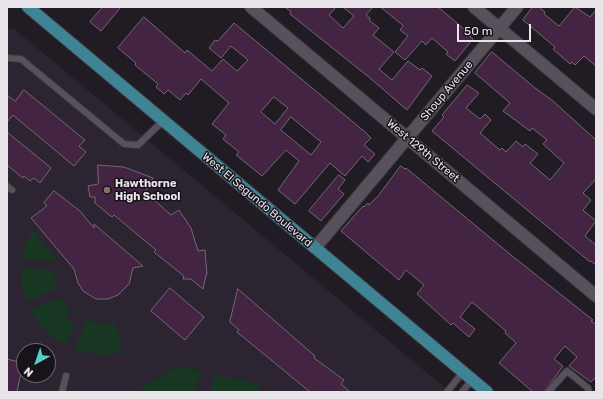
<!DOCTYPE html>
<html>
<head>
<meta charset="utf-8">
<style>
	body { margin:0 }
	#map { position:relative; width:603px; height:399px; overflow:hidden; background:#211c24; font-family:Rubik,sans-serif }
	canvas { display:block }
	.frame { position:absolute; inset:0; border:8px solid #e8e4ea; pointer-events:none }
	.north { position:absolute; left:16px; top:343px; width:40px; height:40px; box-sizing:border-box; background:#18131a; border:1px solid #6b676d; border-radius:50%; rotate:220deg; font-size:11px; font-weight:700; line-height:16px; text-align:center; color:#e8e4ea }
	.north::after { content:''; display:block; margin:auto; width:14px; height:18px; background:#57cec2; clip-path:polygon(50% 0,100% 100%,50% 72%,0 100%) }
	.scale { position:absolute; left:457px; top:24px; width:74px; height:18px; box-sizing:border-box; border:2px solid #e8e4ea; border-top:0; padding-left:5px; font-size:12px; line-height:14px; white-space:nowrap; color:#e8e4ea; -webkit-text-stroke:3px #18131a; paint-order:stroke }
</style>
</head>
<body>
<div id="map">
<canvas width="603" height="399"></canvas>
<div class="frame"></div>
<div class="north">N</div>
<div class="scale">50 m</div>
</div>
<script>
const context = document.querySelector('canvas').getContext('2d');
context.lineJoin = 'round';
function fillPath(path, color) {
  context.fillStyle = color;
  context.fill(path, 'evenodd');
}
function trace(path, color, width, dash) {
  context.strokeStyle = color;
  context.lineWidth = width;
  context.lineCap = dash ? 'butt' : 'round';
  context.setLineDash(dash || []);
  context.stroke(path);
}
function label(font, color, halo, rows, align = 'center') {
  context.font = font + ' Rubik,sans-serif';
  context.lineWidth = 3;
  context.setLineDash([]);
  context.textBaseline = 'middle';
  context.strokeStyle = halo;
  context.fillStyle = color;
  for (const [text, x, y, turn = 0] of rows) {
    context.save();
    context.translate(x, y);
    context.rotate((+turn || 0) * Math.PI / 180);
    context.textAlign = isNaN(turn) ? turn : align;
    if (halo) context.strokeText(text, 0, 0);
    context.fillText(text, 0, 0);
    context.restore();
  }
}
fillPath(new Path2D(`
	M 13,28 L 450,392 L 7,392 L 7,29 ZM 24,351 L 48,351 L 48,375 L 24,375 Z`), '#2d2431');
fillPath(new Path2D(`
	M 33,230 L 55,257 L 54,262 L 22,258 L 26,243 Z
	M 21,267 L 53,271 L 56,289 L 27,302 L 22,285 Z
	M 60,297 L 71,311 L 65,319 L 75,325 L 66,346 L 45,331 L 30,310 Z
	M 87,320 L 97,323 L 116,323 L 122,353 L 98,355 L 74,349 Z
	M 178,366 L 200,371 L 196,392 L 144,392 L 142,386 L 161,377 Z
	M 214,374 L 259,384 L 257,392 L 210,392 Z`), '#173722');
const building = new Path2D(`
	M 103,7 L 121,7 L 101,31 L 90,22 Z
	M 285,7 L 336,7 L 329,15 L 343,28 L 354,16 L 343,7 L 373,7 L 366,15 L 370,18 L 369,20 L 379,28 L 373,35 L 394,52 L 379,69 L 392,80 L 408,61 L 420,70 L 422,68 L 432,76 L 407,110 L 370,78 L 290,14 L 291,12 Z
	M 381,7 L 438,7 L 471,35 L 470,37 L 473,39 L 455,61 L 446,54 L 448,52 L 432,38 L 426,45 L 422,41 L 405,60 L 395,52 L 408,36 L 400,30 L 403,26 Z
	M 533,7 L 539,7 L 545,12 L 544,14 L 559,26 L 575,7 L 590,17 L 596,10 L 596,66 L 584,56 L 575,65 L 572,62 L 570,64 L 553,49 L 555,47 L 523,20 Z
	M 144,17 L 185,53 L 187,50 L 212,71 L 223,59 L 237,71 L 248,60 L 231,46 L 221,58 L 209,48 L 215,40 L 218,41 L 234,23 L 365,132 L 371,138 L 364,145 L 375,154 L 368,162 L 362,156 L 345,176 L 330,163 L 295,204 L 278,190 L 299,161 L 286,150 L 262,176 L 236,155 L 239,152 L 223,139 L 226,135 L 212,124 L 229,103 L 201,79 L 188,95 L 186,93 L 180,100 L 168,90 L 164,94 L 156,87 L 158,84 L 135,65 L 136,63 L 118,48 ZM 274,97 L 288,108 L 275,124 L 261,112 ZM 291,117 L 321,142 L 311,155 L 281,130 Z
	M 492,52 L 535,88 L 553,101 L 596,140 L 596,179 L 583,193 L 591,200 L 583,210 L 596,221 L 585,236 L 596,245 L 596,265 L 591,261 L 590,262 L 432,131 L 444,117 L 442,115 L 467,85 L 479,93 L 466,108 L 480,119 L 485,114 L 491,120 L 480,133 L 500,150 L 502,148 L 506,152 L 516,141 L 523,147 L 525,144 L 538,154 L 530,163 L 550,180 L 564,163 L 543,144 L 547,140 L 532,128 L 530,131 L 503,111 L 510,103 L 475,73 Z
	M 24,90 L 85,140 L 79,146 L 86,152 L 74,166 L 13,115 L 7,122 L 7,95 L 15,101 Z
	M 7,132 L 51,168 L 40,183 L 34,178 L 30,181 L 24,176 L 23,178 L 7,165 Z
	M 98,165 L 124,167 L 153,178 L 144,194 L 153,199 L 171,215 L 179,210 L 191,228 L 198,251 L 205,250 L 207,275 L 206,275 L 203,289 L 191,279 L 183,279 L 184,276 L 154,252 L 156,250 L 114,215 L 112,217 L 95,203 L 95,197 L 90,197 L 88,186 L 98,184 Z
	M 401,166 L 405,169 L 406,168 L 511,255 L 593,320 L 591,321 L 596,325 L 596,377 L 591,382 L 569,366 L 577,357 L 565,346 L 554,359 L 563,366 L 544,392 L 533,392 L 499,363 L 516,343 L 505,333 L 506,331 L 472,302 L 460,317 L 475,329 L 469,337 L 453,323 L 451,325 L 417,294 L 424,285 L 406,270 L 399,280 L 341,231 L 363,206 L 364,207 L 368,203 L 369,205 L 378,196 Z
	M 339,175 L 345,180 L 338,189 L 344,194 L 321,221 L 309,211 Z
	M 54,191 L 80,211 L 94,228 L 94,224 L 143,266 L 133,268 L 129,284 L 118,295 L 108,299 L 96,299 L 83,291 L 78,283 L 74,269 L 31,218 L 47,206 L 44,203 Z
	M 170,288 L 204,317 L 185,340 L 151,311 Z
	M 238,289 L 315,356 L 314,358 L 344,380 L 341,384 L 350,392 L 310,392 L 237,332 L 239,330 L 230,322 Z
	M 7,359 L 23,363 L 17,392 L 7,392 Z`);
fillPath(building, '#432442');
trace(building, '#726972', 1);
const lane = new Path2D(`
	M 7,58 L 21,59 L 124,144 L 138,145 L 163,121
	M 7,186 L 12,190
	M 62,392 L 66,376
	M 447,392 L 463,372
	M 462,392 L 472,380
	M 548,392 L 567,371 L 588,388 L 589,392`);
const street = new Path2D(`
	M 251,7 L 596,296
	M 474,7 L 596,109
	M 315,248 L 517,7`);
const primary = new Path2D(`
	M 28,7 L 487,392`);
trace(lane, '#3c373e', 8);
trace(street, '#3c373e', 14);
trace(primary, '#3c373e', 14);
trace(lane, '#58515b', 6);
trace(street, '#58515b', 12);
trace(primary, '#3f8495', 12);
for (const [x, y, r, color] of [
	[107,190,4,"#8d6e63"]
]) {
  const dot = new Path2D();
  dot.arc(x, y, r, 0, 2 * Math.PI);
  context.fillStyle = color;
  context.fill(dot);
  trace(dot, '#18131a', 1.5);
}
label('11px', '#e8e4ea', '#18131a', [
	["Shoup Avenue",447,91,-50],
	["West 129th Street",423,151,40],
	["West El Segundo Boulevard",257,200,40]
]);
label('bold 11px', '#e8e4ea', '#18131a', [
	["Hawthorne",115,184],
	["High School",115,197]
], 'left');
</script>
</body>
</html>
